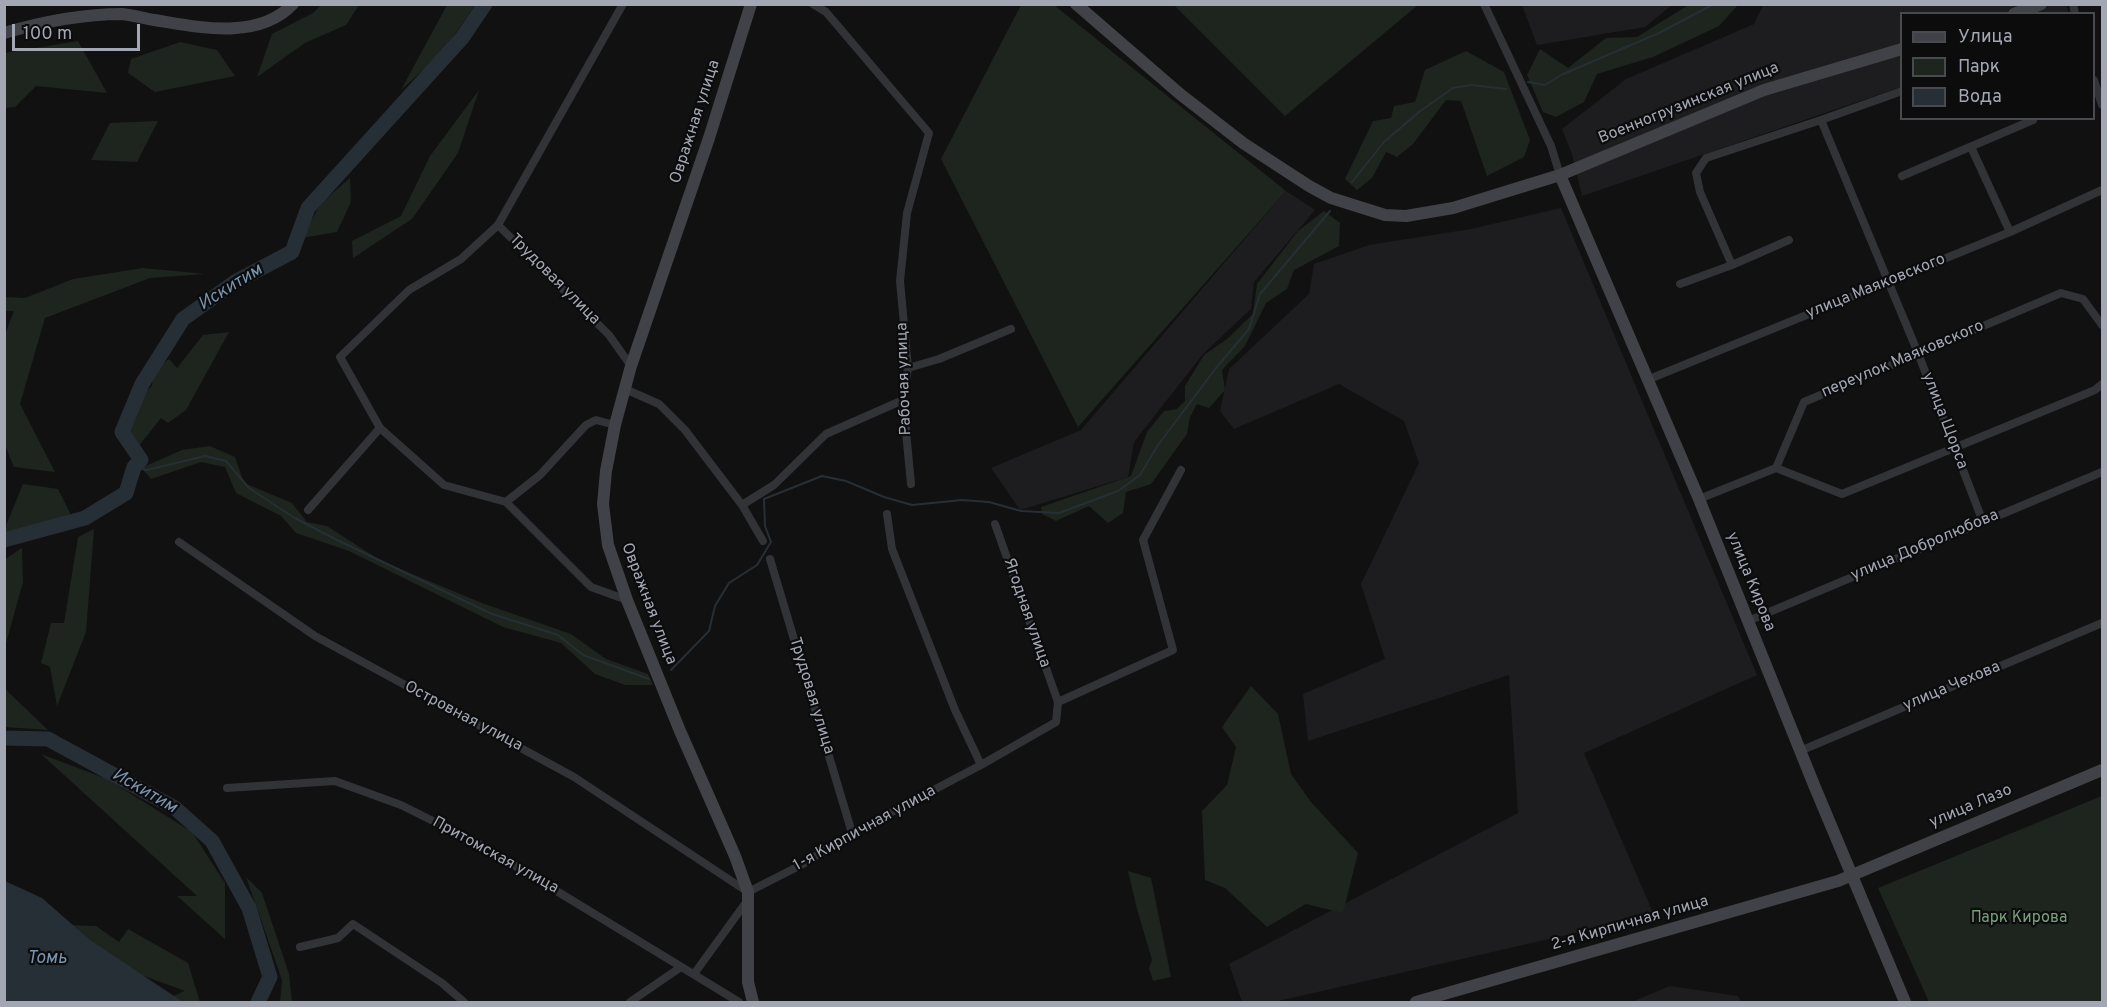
<!DOCTYPE html>
<html>
<head>
<meta charset="utf-8">
<style>
	body { margin:0 }
	#map { position:relative; width:2107px; height:1007px; overflow:hidden; background:#111112; font-family:Overpass,sans-serif }
	canvas { display:block }
	.frame { position:absolute; inset:0; border:6px solid #a2a7b3; pointer-events:none }
	.legend { position:absolute; left:1900px; top:12px; width:195px; height:108px; box-sizing:border-box; background:#0c0c0d; border:2px solid #484a4f; margin:0; padding:8px 10px; list-style:none; font-size:18px; color:#a2a7b3 }
	.legend li { display:flex; align-items:center; gap:12px; height:30px }
	.legend b { width:30px; border:2px solid #484a4f }
	.scale { position:absolute; left:12px; top:24px; width:128px; height:27px; box-sizing:border-box; border:3px solid #a2a7b3; border-top:0; padding-left:8px; font-size:18px; line-height:21px; white-space:nowrap; color:#a2a7b3; -webkit-text-stroke:4px #0c0c0d; paint-order:stroke }
</style>
</head>
<body>
<div id="map">
<canvas width="2107" height="1007"></canvas>
<div class="frame"></div>
<ul class="legend">
<li><b style="height:8px;background:#404247"></b>Улица</li>
<li><b style="height:16px;background:#1d251e"></b>Парк</li>
<li><b style="height:16px;background:#272f36"></b>Вода</li>
</ul>
<div class="scale">100 m</div>
</div>
<script>
const context = document.querySelector('canvas').getContext('2d');
context.lineJoin = 'round';
function fillPath(path, color) {
  context.fillStyle = color;
  context.fill(path, 'evenodd');
}
function trace(path, color, width, dash) {
  context.strokeStyle = color;
  context.lineWidth = width;
  context.lineCap = dash ? 'butt' : 'round';
  context.setLineDash(dash || []);
  context.stroke(path);
}
function label(font, color, halo, rows, align = 'center') {
  context.font = font + ' Overpass,sans-serif';
  context.lineWidth = 4.5;
  context.setLineDash([]);
  context.textBaseline = 'middle';
  context.strokeStyle = halo;
  context.fillStyle = color;
  for (const [text, x, y, turn = 0] of rows) {
    context.save();
    context.translate(x, y);
    context.rotate((+turn || 0) * Math.PI / 180);
    context.textAlign = isNaN(turn) ? turn : align;
    if (halo) context.strokeText(text, 0, 0);
    context.fillText(text, 0, 0);
    context.restore();
  }
}
fillPath(new Path2D(`
	M 2066,4 L 2069,13 L 1902,14 L 1901,87 L 1582,196 L 1572,154 L 1562,129 L 1626,79 L 1754,24 L 1763,5 Z
	M 1522,5 L 1672,5 L 1645,27 L 1537,45 Z
	M 1286,191 L 1315,210 L 1254,282 L 1251,309 L 1203,354 L 1134,442 L 1128,477 L 1020,510 L 991,468 L 1081,430 Z
	M 1561,208 L 1757,675 L 1584,753 L 1654,915 L 1274,1002 L 1242,1002 L 1229,964 L 1518,813 L 1509,675 L 1308,741 L 1303,694 L 1385,659 L 1361,584 L 1419,463 L 1404,421 L 1339,384 L 1234,429 L 1220,411 L 1229,369 L 1309,294 L 1314,264 L 1369,245 L 1471,229 Z
	M 1670,986 L 1738,996 L 1741,1002 L 1637,1002 L 1636,1000 Z`), '#1d1d1f');
fillPath(new Path2D(`
	M 322,4 L 359,5 L 346,25 L 305,43 L 257,77 L 272,34 L 313,13 Z
	M 1690,4 L 1738,5 L 1719,26 L 1653,57 L 1597,74 L 1584,102 L 1556,117 L 1543,112 L 1527,75 L 1540,49 L 1568,68 L 1606,38 L 1637,37 Z
	M 447,5 L 475,5 L 442,53 L 401,90 Z
	M 1021,5 L 1054,5 L 1286,191 L 1078,427 L 941,159 Z
	M 1174,5 L 1418,5 L 1285,116 Z
	M 78,41 L 107,93 L 36,86 L 15,107 L 5,108 L 5,53 Z
	M 180,42 L 217,50 L 235,76 L 155,92 L 128,73 L 131,59 Z
	M 1466,51 L 1504,72 L 1530,140 L 1524,157 L 1487,176 L 1461,101 L 1446,100 L 1413,144 L 1397,157 L 1386,152 L 1372,178 L 1357,190 L 1345,179 L 1373,121 L 1391,118 L 1394,106 L 1415,102 L 1425,70 Z
	M 479,90 L 458,153 L 412,219 L 353,258 L 352,241 L 401,216 L 430,156 Z
	M 158,121 L 137,162 L 91,160 L 110,123 Z
	M 350,178 L 351,202 L 337,232 L 302,238 L 321,203 Z
	M 1324,211 L 1340,223 L 1339,246 L 1294,270 L 1287,289 L 1266,303 L 1245,346 L 1222,370 L 1225,390 L 1209,408 L 1197,404 L 1190,417 L 1187,434 L 1151,484 L 1126,492 L 1123,513 L 1108,523 L 1089,506 L 1056,521 L 1042,514 L 1041,507 L 1131,476 L 1147,432 L 1164,411 L 1177,409 L 1185,401 L 1185,386 L 1204,355 L 1227,339 L 1253,314 L 1257,284 L 1298,231 Z
	M 143,268 L 205,274 L 150,278 L 45,318 L 20,404 L 55,472 L 14,467 L 4,443 L 5,334 L 14,311 L 5,311 L 5,297 L 25,298 L 73,279 Z
	M 229,332 L 186,410 L 168,423 L 161,418 L 138,447 L 128,430 L 140,397 L 152,386 L 154,370 L 169,359 L 177,368 L 203,335 Z
	M 210,446 L 235,457 L 244,483 L 292,503 L 307,522 L 327,526 L 381,561 L 482,603 L 571,634 L 606,659 L 648,674 L 653,685 L 625,685 L 595,674 L 561,643 L 503,627 L 349,551 L 296,533 L 281,516 L 236,493 L 225,467 L 201,462 L 151,479 L 141,468 L 182,450 Z
	M 23,484 L 58,489 L 72,517 L 5,534 L 5,528 Z
	M 94,529 L 86,632 L 57,706 L 50,667 L 41,663 L 51,623 L 64,623 L 78,537 Z
	M 22,548 L 23,582 L 5,647 L 5,559 Z
	M 1251,686 L 1278,714 L 1291,774 L 1311,802 L 1358,853 L 1343,913 L 1306,904 L 1267,927 L 1225,888 L 1205,880 L 1202,811 L 1227,785 L 1236,747 L 1222,727 Z
	M 4,689 L 5,689 L 48,730 L 5,727 Z
	M 41,754 L 107,779 L 192,832 L 225,883 L 225,939 L 177,896 L 197,896 Z
	M 2102,796 L 2102,1002 L 1929,1002 L 1878,888 Z
	M 1128,871 L 1151,878 L 1171,977 L 1153,981 L 1149,968 L 1152,960 L 1137,909 Z
	M 246,877 L 262,893 L 289,974 L 292,1002 L 280,1002 L 282,980 Z
	M 68,925 L 96,926 L 119,942 L 128,929 L 188,963 L 200,1002 L 158,1002 L 185,991 L 109,963 Z`), '#1d251e');
fillPath(new Path2D(`
	M 5,881 L 42,898 L 90,940 L 183,1002 L 5,1002 Z`), '#272f36');
trace(new Path2D(`
	M 1528,82 L 1545,85 L 1561,75 L 1659,33 L 1714,4
	M 1352,182 L 1384,142 L 1419,112 L 1453,88 L 1471,85 L 1506,89
	M 134,467 L 147,470 L 205,456 L 226,461 L 249,488 L 293,517 L 335,539 L 492,614 L 558,635 L 583,655 L 649,679
	M 671,670 L 709,631 L 715,606 L 729,583 L 757,565 L 771,542 L 765,526 L 764,499 L 822,476 L 846,481 L 884,497 L 912,505 L 962,500 L 989,502 L 1021,511 L 1059,513 L 1118,491 L 1140,475 L 1158,445 L 1216,368 L 1249,329 L 1260,294 L 1330,211`), '#272f36', 2);
trace(new Path2D(`
	M 4,540 L 85,518 L 126,493 L 134,467 L 141,460 L 122,432 L 142,384 L 183,319 L 235,282 L 292,252 L 308,208 L 462,38 L 485,4
	M 4,738 L 48,739 L 175,808 L 212,841 L 249,908 L 270,977 L 258,1002`), '#272f36', 15);
trace(new Path2D(`
	M 623,4 L 498,225 L 461,259 L 409,290 L 340,357 L 380,428 L 444,485 L 506,502 L 591,587 L 627,600
	M 813,4 L 826,12 L 929,133 L 907,213 L 900,281 L 908,368 L 903,400 L 911,484
	M 1484,4 L 1551,146 L 1560,175
	M 2073,4 L 2075,14
	M 2094,80 L 2102,105
	M 1821,120 L 1918,353 L 1983,522
	M 1971,147 L 2010,232
	M 1902,176 L 2033,120
	M 498,225 L 609,335 L 631,366
	M 1732,265 L 1700,192 L 1696,173 L 1706,158 L 1821,120 L 1902,91
	M 1680,284 L 1732,265 L 1789,240
	M 908,368 L 939,359 L 1011,329
	M 1647,380 L 2010,232 L 2102,190
	M 625,389 L 659,404 L 685,430 L 742,505 L 763,541
	M 1776,468 L 1842,494 L 2095,390 L 2102,384
	M 1699,499 L 1776,468 L 1804,402 L 2061,293 L 2083,299 L 2102,325
	M 506,502 L 540,475 L 586,425 L 596,420 L 615,425
	M 742,505 L 774,485 L 826,434 L 903,400
	M 308,510 L 380,428
	M 887,514 L 892,549 L 955,710 L 981,765
	M 179,542 L 315,636 L 574,777 L 748,892 L 803,864 L 852,833 L 981,765 L 1056,722 L 1058,702 L 995,524
	M 770,559 L 852,833
	M 1748,621 L 2102,472
	M 1058,702 L 1173,650 L 1143,540 L 1181,470
	M 1800,751 L 2102,623
	M 227,788 L 335,781 L 401,805 L 481,845 L 739,1002
	M 300,947 L 338,938 L 353,924 L 442,983 L 464,1002
	M 694,974 L 747,901
	M 630,1002 L 681,967`), '#323337', 8);
trace(new Path2D(`
	M 751,4 L 709,138 L 631,366 L 615,425 L 606,471 L 603,504 L 608,545 L 627,600 L 680,731 L 735,856 L 748,892 L 748,982 L 753,1002
	M 1076,4 L 1180,94 L 1243,143 L 1309,186 L 1331,198 L 1385,215 L 1406,216 L 1453,208 L 1560,175 L 1764,90 L 1902,49
	M 2014,14 L 2041,4
	M 4,33 C 42,22 83,14 122,14 C 132,15 143,18 154,20 C 198,27 258,41 293,4
	M 1560,175 L 1699,499 L 1814,785 L 1905,1002
	M 1416,1002 L 1838,881 L 2102,770`), '#404247', 12);
label('16px', '#a2a7b3', '#0c0c0d', [
	["Военногрузинская улица",1689,104,-22],
	["Овражная улица",696,122,-72],
	["Трудовая улица",554,280,45],
	["улица Маяковского",1876,287,-22],
	["переулок Маяковского",1903,360,-23],
	["Рабочая улица",905,379,-92],
	["улица Щорса",1944,421,69],
	["улица Добролюбова",1925,546,-23],
	["улица Кирова",1750,582,68],
	["Овражная улица",648,604,69],
	["Ягодная улица",1026,613,71],
	["улица Чехова",1952,687,-23],
	["Трудовая улица",811,696,73],
	["Островная улица",463,717,28],
	["улица Лазо",1971,807,-23],
	["1-я Кирпичная улица",865,829,-29],
	["Притомская улица",495,856,29],
	["2-я Кирпичная улица",1630,924,-16]
]);
label('16px', '#799f7c', '#0c0c0d', [
	["Парк Кирова",2019,919]
]);
label('italic 18px', '#7894af', '#0c0c0d', [
	["Искитим",231,288,-32],
	["Искитим",144,792,30],
	["Томь",47,959]
]);
</script>
</body>
</html>
